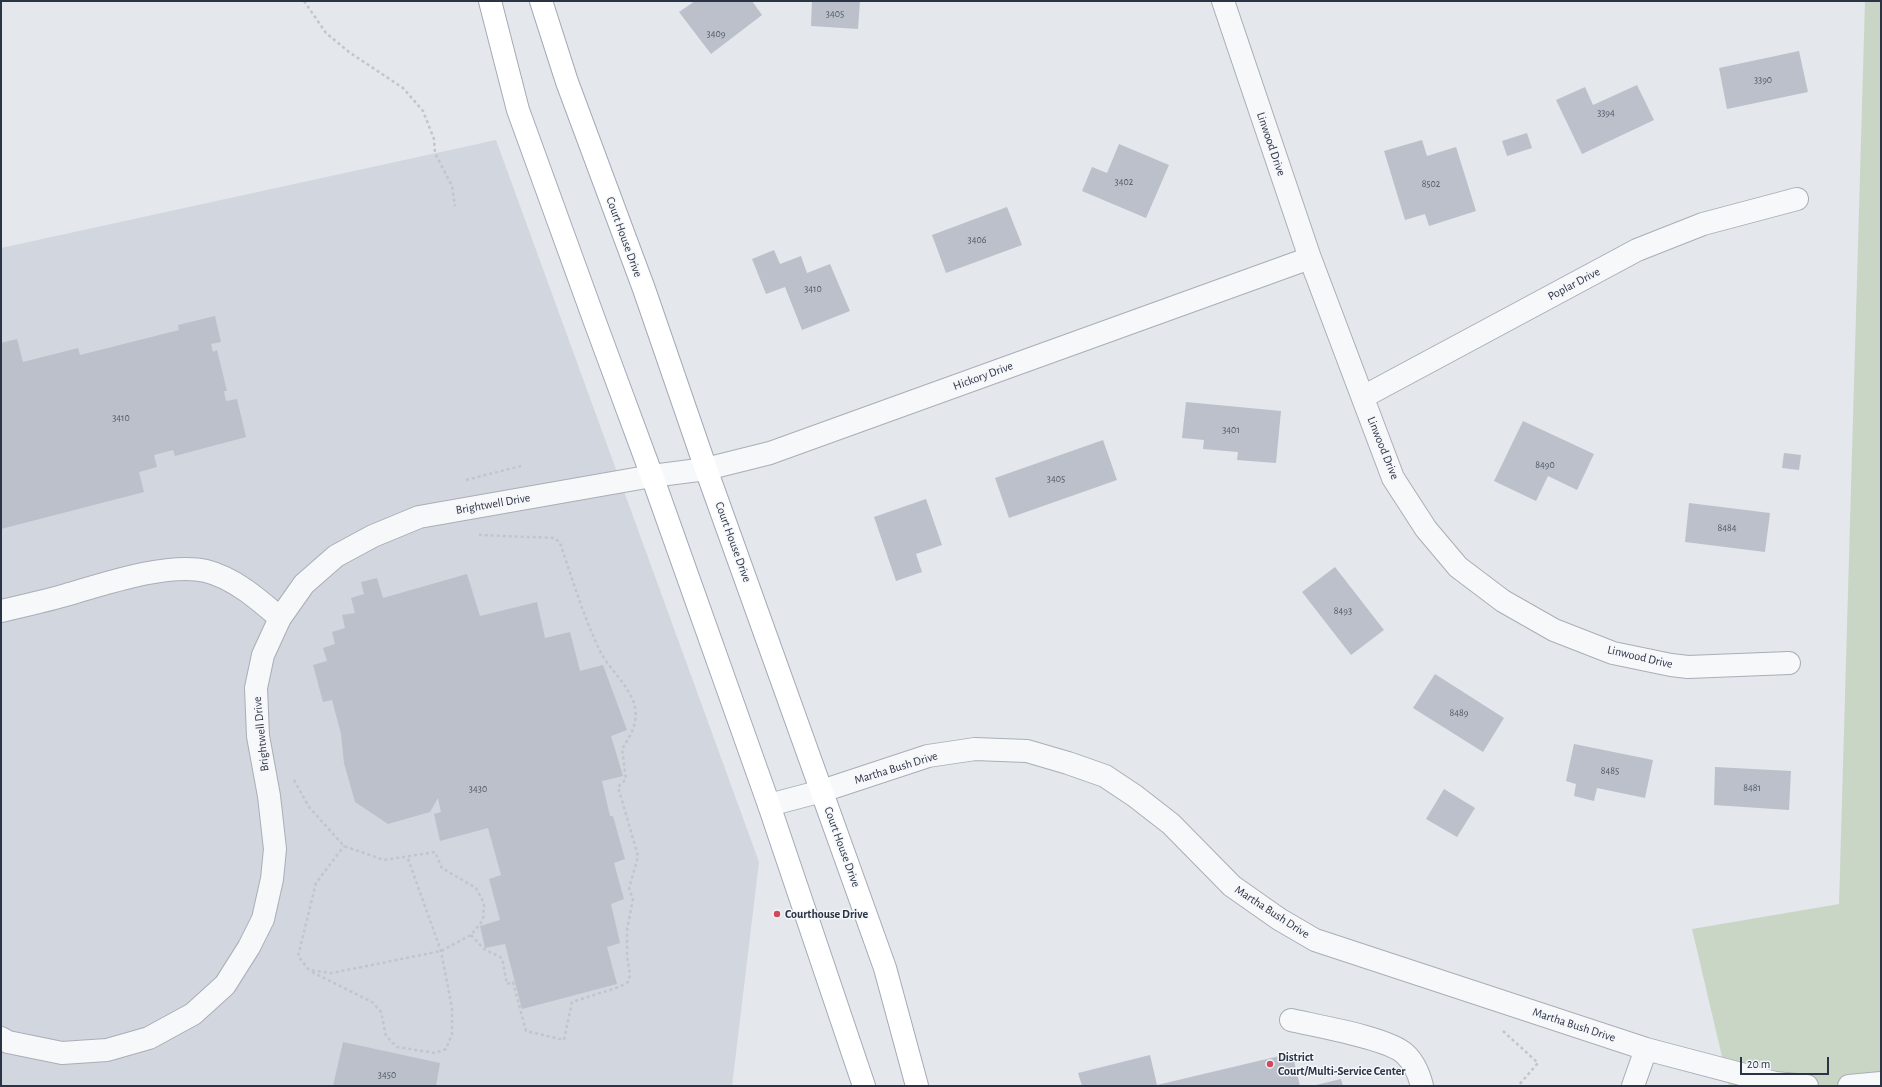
<!DOCTYPE html>
<html>
<head>
<meta charset="utf-8">
<style>
	body { margin:0 }
	#map { position:relative; width:1882px; height:1087px; overflow:hidden; background:#e4e7ec; font-family:"Alegreya Sans",sans-serif }
	canvas { display:block }
	.frame { position:absolute; inset:0; border:2px solid #2b3445; pointer-events:none }
	.scale { position:absolute; left:1740px; top:1057px; width:89px; height:18px; box-sizing:border-box; border:2px solid #2b3445; border-top:0; padding-left:5px; font-size:12px; line-height:14px; white-space:nowrap; color:#2b3445; -webkit-text-stroke:3px #f4f6f9; paint-order:stroke }
</style>
</head>
<body>
<div id="map">
<canvas width="1882" height="1087"></canvas>
<div class="frame"></div>
<div class="scale">20 m</div>
</div>
<script>
const context = document.querySelector('canvas').getContext('2d');
context.lineJoin = 'round';
function fillPath(path, color) {
  context.fillStyle = color;
  context.fill(path, 'evenodd');
}
function trace(path, color, width, dash) {
  context.strokeStyle = color;
  context.lineWidth = width;
  context.lineCap = dash ? 'butt' : 'round';
  context.setLineDash(dash || []);
  context.stroke(path);
}
function label(font, color, halo, rows, align = 'center') {
  context.font = font + ' "Alegreya Sans",sans-serif';
  context.lineWidth = 3;
  context.setLineDash([]);
  context.textBaseline = 'middle';
  context.strokeStyle = halo;
  context.fillStyle = color;
  for (const [text, x, y, turn = 0] of rows) {
    context.save();
    context.translate(x, y);
    context.rotate((+turn || 0) * Math.PI / 180);
    context.textAlign = isNaN(turn) ? turn : align;
    if (halo) context.strokeText(text, 0, 0);
    context.fillText(text, 0, 0);
    context.restore();
  }
}
fillPath(new Path2D(`
	M 496,140 L 759,862 L 732,1086 L 2,1086 L 1,248 Z`), '#d2d6de');
fillPath(new Path2D(`
	M 1865,1 L 1881,1 L 1881,1086 L 1729,1086 L 1692,929 L 1839,904 Z`), '#c9d6c5');
fillPath(new Path2D(`
	M 695,1 L 752,1 L 762,15 L 711,54 L 679,12 Z
	M 812,1 L 860,1 L 858,29 L 811,26 Z
	M 1799,51 L 1808,92 L 1727,109 L 1719,68 Z
	M 1637,85 L 1654,120 L 1582,154 L 1556,100 L 1585,87 L 1593,105 Z
	M 1527,133 L 1532,148 L 1507,156 L 1502,141 Z
	M 1422,140 L 1427,156 L 1456,147 L 1476,211 L 1429,226 L 1425,214 L 1405,220 L 1384,151 Z
	M 1119,144 L 1169,165 L 1146,218 L 1082,191 L 1092,167 L 1107,173 Z
	M 1007,207 L 1022,245 L 946,273 L 932,235 Z
	M 774,250 L 780,264 L 801,256 L 807,273 L 830,264 L 850,311 L 802,330 L 785,287 L 766,294 L 752,259 Z
	M 215,316 L 221,342 L 211,344 L 213,352 L 217,350 L 227,391 L 224,391 L 226,401 L 237,399 L 246,437 L 175,456 L 173,450 L 154,455 L 157,467 L 139,472 L 144,492 L 1,529 L 1,343 L 17,339 L 23,362 L 78,348 L 80,355 L 179,330 L 178,325 Z
	M 1186,402 L 1281,411 L 1276,463 L 1237,460 L 1238,452 L 1203,449 L 1204,440 L 1182,438 Z
	M 1523,421 L 1594,454 L 1577,490 L 1548,476 L 1536,501 L 1494,481 Z
	M 1103,440 L 1117,480 L 1009,518 L 995,478 Z
	M 1784,453 L 1801,455 L 1799,470 L 1782,468 Z
	M 926,499 L 942,545 L 916,554 L 922,572 L 896,581 L 874,517 Z
	M 1689,503 L 1770,513 L 1765,552 L 1685,542 Z
	M 1335,567 L 1384,630 L 1351,655 L 1302,592 Z
	M 467,574 L 480,616 L 537,602 L 545,638 L 570,632 L 580,671 L 603,665 L 627,730 L 611,736 L 623,776 L 602,781 L 610,816 L 613,816 L 625,859 L 614,863 L 624,899 L 611,904 L 620,943 L 607,947 L 617,984 L 522,1009 L 505,944 L 485,948 L 480,926 L 500,920 L 489,879 L 501,875 L 488,828 L 440,841 L 434,814 L 441,812 L 438,798 L 430,812 L 388,824 L 355,802 L 344,763 L 341,734 L 332,700 L 323,702 L 313,665 L 327,661 L 323,648 L 335,644 L 332,632 L 345,628 L 342,615 L 355,613 L 351,598 L 364,594 L 361,582 L 377,578 L 383,598 Z
	M 1435,674 L 1504,718 L 1483,752 L 1413,708 Z
	M 1574,744 L 1653,760 L 1645,798 L 1597,788 L 1594,801 L 1574,796 L 1576,784 L 1566,781 Z
	M 1715,767 L 1791,771 L 1789,810 L 1714,805 Z
	M 1444,789 L 1475,808 L 1457,837 L 1426,819 Z
	M 343,1042 L 440,1063 L 436,1086 L 333,1086 Z
	M 1292,1053 L 1300,1086 L 1082,1086 L 1078,1073 L 1150,1055 L 1157,1085 Z
	M 1341,1079 L 1343,1086 L 1316,1086 L 1316,1085 Z`), '#bbc0ca');
const minor = new Path2D(`
	M 1223,1 L 1310,258 L 1393,478 L 1426,529 L 1458,567 L 1503,601 L 1554,630 L 1613,653 L 1671,665 L 1688,667 L 1789,663
	M 1363,397 L 1637,250 L 1703,224 L 1797,199
	M 1,611 C 23,606 45,601 66,595 C 104,584 168,562 206,571 C 234,578 258,599 280,618
	M 769,805 L 822,791 L 928,756 L 975,749 L 1027,751 L 1068,763 L 1105,776 L 1135,796 L 1171,824 L 1232,886 L 1279,919 L 1315,940 L 1646,1049 L 1775,1083 L 1807,1086
	M 1291,1020 C 1317,1026 1389,1038 1405,1054 C 1415,1063 1419,1074 1422,1086
	M 1,1038 L 8,1042 L 62,1053 L 107,1050 L 149,1038 L 193,1014 L 225,985 L 249,947 L 263,919 L 272,879 L 275,849 L 269,796 L 258,736 L 256,688 L 263,655 L 280,618 L 304,584 L 336,556 L 373,536 L 419,517 L 652,476 L 706,469 L 770,453 L 1310,258
	M 1633,1086 L 1646,1049
	M 1849,1086 L 1881,1083`);
const major = new Path2D(`
	M 490,1 L 518,110 L 595,322 L 652,476 L 769,805 L 864,1086
	M 541,1 L 567,82 L 644,289 L 706,469 L 885,968 L 917,1086`);
trace(minor, '#a9aeb7', 24);
trace(major, '#a3abb8', 24);
trace(new Path2D(`
	M 304,1 L 326,33 L 349,52 L 403,88 L 423,111 L 434,139 L 435,153 L 452,186 L 455,206
	M 466,480 L 521,466
	M 294,780 L 309,807 L 344,846 L 384,860 L 435,852 L 442,868 L 476,888 L 484,903 L 483,920 L 471,935 L 441,951 L 332,973 L 309,970 L 298,956 L 316,883 L 344,846
	M 471,935 L 484,949 L 502,958 L 507,984 L 513,982 L 526,1031 L 564,1040 L 572,1002 L 619,987 L 628,982 L 630,975 L 627,956 L 627,930 L 633,899 L 629,889 L 638,856 L 618,787 L 626,779 L 622,749 C 632,734 639,721 634,703 C 627,683 608,668 599,649 C 583,615 572,578 560,543 L 555,538 L 479,535
	M 312,972 L 372,1002 L 381,1012 L 386,1036 L 397,1047 L 435,1053 L 446,1049 L 452,1034 L 452,1008 L 441,951 L 407,856
	M 1503,1031 L 1538,1063 L 1518,1086`), '#c2c5cb', 2.5, [3, 3]);
trace(minor, '#f7f8fa', 22);
trace(major, '#fff', 22);
for (const [x, y, r, color] of [
	[777,914,4,"#d1495b"],
	[1270,1064,4,"#d1495b"]
]) {
  const dot = new Path2D();
  dot.arc(x, y, r, 0, 2 * Math.PI);
  context.fillStyle = color;
  context.fill(dot);
  trace(dot, '#f4f6f9', 1.5);
}
label('10px', '#4f5766', null, [
	["3405",835,14],
	["3409",716,34],
	["3390",1763,80],
	["3394",1606,113],
	["3402",1124,182],
	["8502",1431,184],
	["3406",977,240],
	["3410",813,289],
	["3410",121,418],
	["3401",1231,430],
	["8490",1545,465],
	["3405",1056,479],
	["8484",1727,528],
	["8493",1343,611],
	["8489",1459,713],
	["8485",1610,771],
	["8481",1752,788],
	["3430",478,789],
	["3450",387,1075]
]);
label('12px', '#2b3445', '#f4f6f9', [
	["Linwood Drive",1271,144,71],
	["Court House Drive",624,237,70],
	["Poplar Drive",1574,284,-28],
	["Hickory Drive",983,376,-20],
	["Linwood Drive",1383,448,68],
	["Brightwell Drive",493,504,-10],
	["Court House Drive",733,542,70],
	["Linwood Drive",1640,657,13],
	["Brightwell Drive",261,734,-96],
	["Martha Bush Drive",896,768,-17],
	["Court House Drive",842,847,70],
	["Martha Bush Drive",1272,912,33],
	["Martha Bush Drive",1574,1025,18]
]);
label('bold 12px', '#2b3445', '#f4f6f9', [
	["Courthouse Drive",785,914],
	["District",1278,1057],
	["Court/Multi-Service Center",1278,1071]
], 'left');
</script>
</body>
</html>
